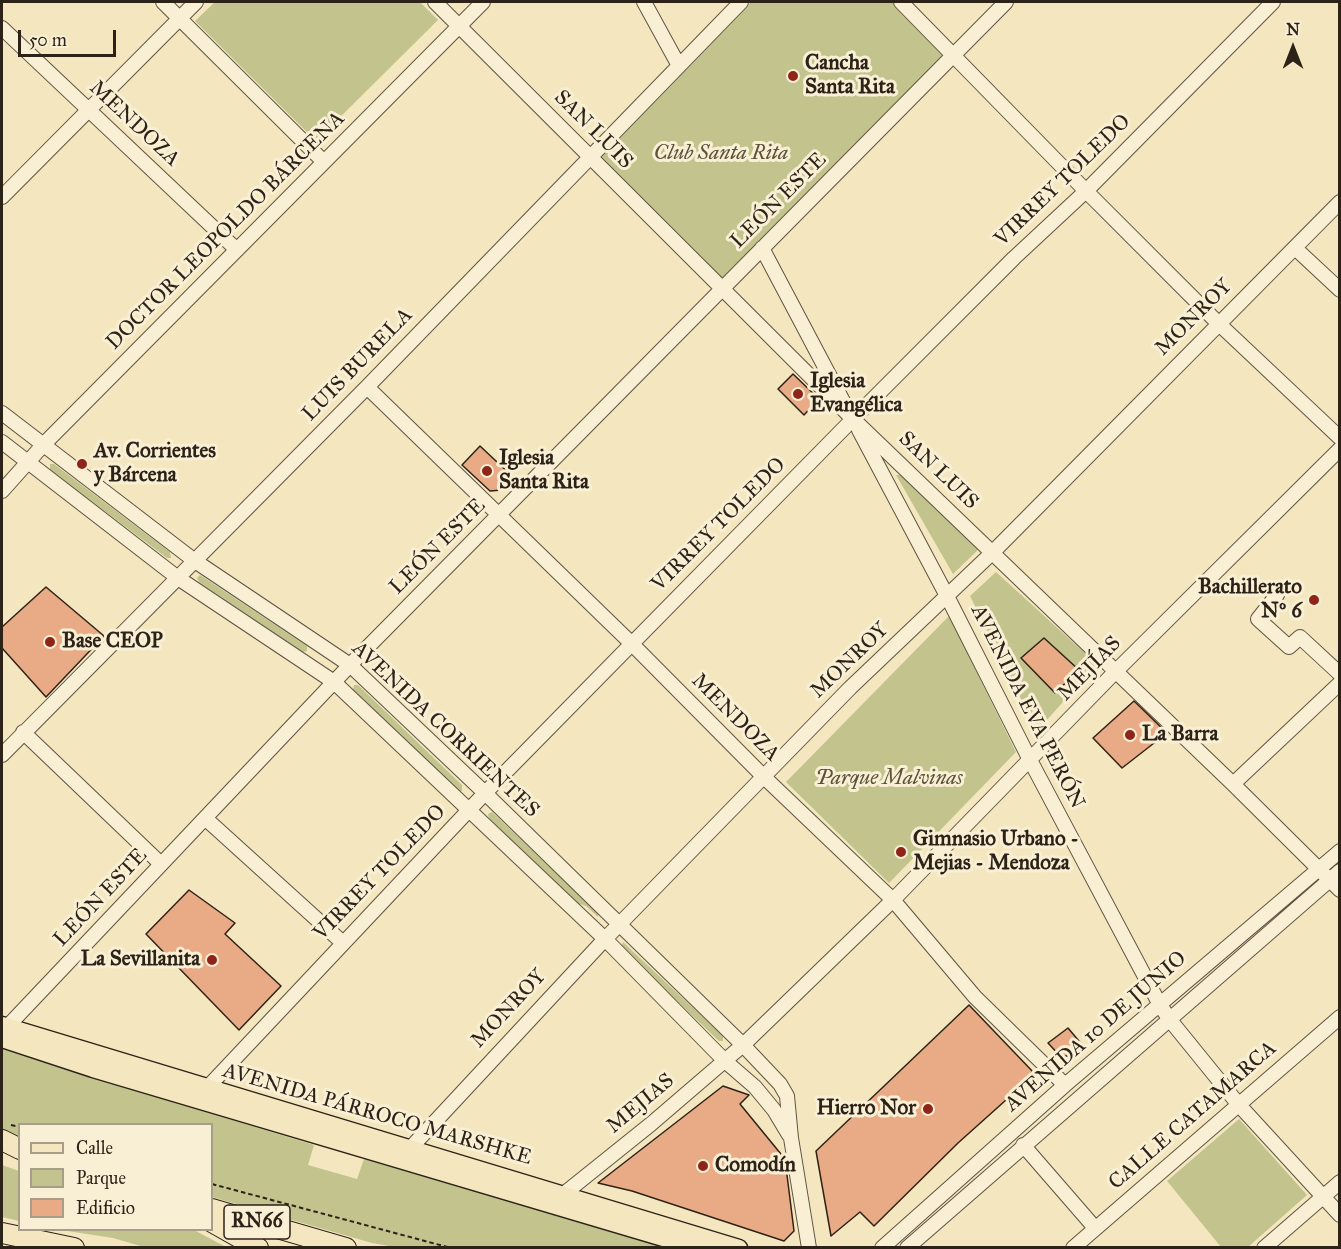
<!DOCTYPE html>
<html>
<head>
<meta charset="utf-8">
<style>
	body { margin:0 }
	#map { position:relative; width:1341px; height:1249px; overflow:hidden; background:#f4e7bf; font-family:"IM FELL Great Primer",serif }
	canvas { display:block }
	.frame { position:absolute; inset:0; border:3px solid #2d2217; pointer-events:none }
	.legend { position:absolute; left:18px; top:1123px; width:195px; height:108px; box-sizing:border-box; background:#f8efd5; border:2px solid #a79d89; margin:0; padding:8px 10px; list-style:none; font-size:18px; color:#2d2217 }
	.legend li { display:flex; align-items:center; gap:12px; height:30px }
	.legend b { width:30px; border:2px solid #a79d89 }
	.north { position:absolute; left:1263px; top:18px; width:60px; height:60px; -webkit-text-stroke:4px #f8efd5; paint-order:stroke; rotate:0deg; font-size:16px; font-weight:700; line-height:24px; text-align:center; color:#2d2217 }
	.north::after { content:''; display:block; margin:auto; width:21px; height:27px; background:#2d2217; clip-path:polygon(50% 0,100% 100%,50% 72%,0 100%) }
	.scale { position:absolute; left:18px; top:30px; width:98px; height:27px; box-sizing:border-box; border:3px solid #2d2217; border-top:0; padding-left:8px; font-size:18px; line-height:21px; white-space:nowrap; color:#2d2217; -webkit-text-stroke:4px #f8efd5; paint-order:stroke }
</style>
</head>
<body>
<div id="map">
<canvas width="1341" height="1249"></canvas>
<div class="frame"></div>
<ul class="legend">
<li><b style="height:8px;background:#f4e7bf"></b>Calle</li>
<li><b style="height:16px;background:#c3c38d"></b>Parque</li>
<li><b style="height:16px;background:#e9ab85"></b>Edificio</li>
</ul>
<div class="north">N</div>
<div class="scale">50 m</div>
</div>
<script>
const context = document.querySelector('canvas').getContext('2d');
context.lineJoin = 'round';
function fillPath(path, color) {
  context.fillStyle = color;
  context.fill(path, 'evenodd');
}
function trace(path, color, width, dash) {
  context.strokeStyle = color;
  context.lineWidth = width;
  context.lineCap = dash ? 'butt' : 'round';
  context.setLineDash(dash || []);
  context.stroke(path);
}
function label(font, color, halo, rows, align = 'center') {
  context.font = font + ' "IM FELL Great Primer",serif';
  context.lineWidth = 6;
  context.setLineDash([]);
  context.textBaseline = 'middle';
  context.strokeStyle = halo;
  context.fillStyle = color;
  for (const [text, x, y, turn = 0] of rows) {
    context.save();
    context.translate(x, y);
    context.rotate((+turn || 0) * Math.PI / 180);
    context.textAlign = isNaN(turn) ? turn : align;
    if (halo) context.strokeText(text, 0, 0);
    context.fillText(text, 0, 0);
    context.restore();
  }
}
fillPath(new Path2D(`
	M 215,2 L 420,2 L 438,20 L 316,141 L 195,21 Z
	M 751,2 L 897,2 L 948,50 L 721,279 L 597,156 Z
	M 50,464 L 54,464 L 170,552 L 171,558 L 167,558 L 50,470 Z
	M 896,475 L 901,475 L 980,548 L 953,574 Z
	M 996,572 L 1097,664 L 1037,731 L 970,596 Z
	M 200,575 L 307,646 L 307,651 L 303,652 L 199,582 L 197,578 Z
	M 949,616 L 1016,752 L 889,883 L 786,782 Z
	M 354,685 L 358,685 L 462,785 L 462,791 L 458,791 L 354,692 L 353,689 Z
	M 492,812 L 598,913 L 598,917 L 586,906 L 577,903 L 489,818 L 488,814 Z
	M 623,942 L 723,1036 L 723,1041 L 719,1041 L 621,948 Z
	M 2,1047 L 47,1063 L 314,1145 L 308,1165 L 357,1179 L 364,1159 L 671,1247 L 395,1247 L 372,1243 L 212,1197 L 212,1124 L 20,1124 L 19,1136 L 2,1131 Z
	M 1239,1119 L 1307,1195 L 1248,1247 L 1221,1247 L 1167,1181 Z
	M 2,1165 L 19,1171 L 19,1221 L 2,1217 Z
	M 61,1230 L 194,1230 L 226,1247 L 144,1247 L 113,1238 Z`), '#c3c38d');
const building = new Path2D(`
	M 793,374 L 819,399 L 804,415 L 778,389 Z
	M 480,446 L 513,477 L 502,490 L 490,491 L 462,465 Z
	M 46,587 L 104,636 L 46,697 L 2,648 L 2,627 Z
	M 1044,638 L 1079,670 L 1055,693 L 1021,658 Z
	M 1134,701 L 1167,733 L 1122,768 L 1093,738 Z
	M 189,890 L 235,923 L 225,934 L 281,986 L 239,1030 L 146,934 Z
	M 969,1005 L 1035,1074 L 958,1143 L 874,1226 L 860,1212 L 831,1236 L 816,1151 Z
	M 1068,1028 L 1084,1047 L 1074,1056 L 1060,1056 L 1048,1043 Z
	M 723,1086 L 749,1095 L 740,1104 L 785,1159 L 794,1231 L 784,1241 L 632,1191 L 598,1183 Z`);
fillPath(building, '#e9ab85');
trace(building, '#2d2217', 1.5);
const minor = new Path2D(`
	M 163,2 L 324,162
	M 435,2 L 853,419 L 1233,784 L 1340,890
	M 644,2 L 678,64
	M 901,2 L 1086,191 L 1218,323 L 1340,438
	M 2,28 L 237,250
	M 2,197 L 196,2
	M 762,248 L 845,405
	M 1295,248 L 1340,290
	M 367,387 L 632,644 L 764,777 L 893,900 L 975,997 L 1065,1085
	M 2,413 L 195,561 L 350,665 L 485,793 L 743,1045 L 780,1084 L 787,1096 L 791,1138 L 809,1248
	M 859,430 L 947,596 L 1030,760 L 1160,1005 L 1170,1020 L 1239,1105 L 1340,1215
	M 2,442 L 178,578 L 334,682 L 605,939 L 725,1061 L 755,1087 L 774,1110 L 789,1135
	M 2,491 L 44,444 L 483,2
	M 1277,595 L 1258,619 L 1289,647 L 1300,637 L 1340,674
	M 23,732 L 161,864
	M 2,755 L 367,387 L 741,2
	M 1233,784 L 1340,683
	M 205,818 L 343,943
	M 7,1027 L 350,665 L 1006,2
	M 207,1088 L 485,793 L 853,419 L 1014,258 L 1086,191 L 1273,2
	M 1023,1145 L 1095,1228
	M 404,1155 L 605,939 L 850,688 L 993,552 L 1340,202
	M 565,1193 L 651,1124 L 743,1045 L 893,900 L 1116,671 L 1340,449
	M 882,1248 L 1065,1085 L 1340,851
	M 907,1248 L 1340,871
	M 1073,1248 L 1340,1017
	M 1264,1248 L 1340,1182`);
const major = new Path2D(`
	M 2,1025 L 739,1248
	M 2,1039 L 93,1069 L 697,1248`);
const highway = new Path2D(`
	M 2,1140 L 20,1149
	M 212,1209 L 346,1248
	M 212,1222 L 258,1248
	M 2,1233 L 74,1248`);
trace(minor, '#5f5341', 16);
trace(major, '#2d2217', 19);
trace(highway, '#2d2217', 22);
trace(new Path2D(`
	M 11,1125 L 20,1127
	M 212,1184 L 451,1248`), '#2d2217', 2, [4.5, 3]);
trace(minor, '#f8efd5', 14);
trace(major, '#f4e7bf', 16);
trace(highway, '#f4e7bf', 20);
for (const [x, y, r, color] of [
	[793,76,6,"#8f2418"],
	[798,394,6,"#8f2418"],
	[82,464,6,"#8f2418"],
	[487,471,6,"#8f2418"],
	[1314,600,6,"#8f2418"],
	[50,642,6,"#8f2418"],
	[1130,735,6,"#8f2418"],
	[901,852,6,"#8f2418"],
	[212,960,6,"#8f2418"],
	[928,1109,6,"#8f2418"],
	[703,1166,6,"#8f2418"]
]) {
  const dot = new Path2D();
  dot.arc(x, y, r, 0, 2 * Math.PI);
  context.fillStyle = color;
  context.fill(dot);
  trace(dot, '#f8efd5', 2);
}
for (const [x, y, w] of [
	[257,1222,66]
]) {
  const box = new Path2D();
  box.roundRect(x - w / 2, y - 17, w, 34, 4.5);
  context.fillStyle = '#f8efd5';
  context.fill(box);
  trace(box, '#2d2217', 1.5);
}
label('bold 20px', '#2d2217', null, [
	["RN66",257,1222]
]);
label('bold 21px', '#2d2217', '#f8efd5', [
	["Cancha",805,64],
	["Santa Rita",805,88],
	["Iglesia",810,382],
	["Evangélica",810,406],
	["Av. Corrientes",94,452],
	["y Bárcena",94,476],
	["Iglesia",499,459],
	["Santa Rita",499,483],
	["Bachillerato",1302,588,"right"],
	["Nº 6",1302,612,"right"],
	["Base CEOP",62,642],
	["La Barra",1142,735],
	["Gimnasio Urbano -",913,840],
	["Mejias - Mendoza",913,864],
	["La Sevillanita",200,960,"right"],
	["Hierro Nor",916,1109,"right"],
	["Comodín",715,1166]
], 'left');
label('21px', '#2d2217', '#f8efd5', [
	["MENDOZA",134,124,43],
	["SAN LUIS",593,130,45],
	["VIRREY TOLEDO",1063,181,-44],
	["LEÓN ESTE",779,201,-45],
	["DOCTOR LEOPOLDO BÁRCENA",226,231,-45],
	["MONROY",1194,318,-45],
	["LUIS BURELA",358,365,-46],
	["SAN LUIS",938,471,44],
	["VIRREY TOLEDO",719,525,-45],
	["LEÓN ESTE",438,547,-45],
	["MONROY",850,661,-44],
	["MEJÍAS",1090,669,-46],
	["AVENIDA EVA PERÓN",1027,707,63],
	["MENDOZA",735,718,45],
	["AVENIDA CORRIENTES",445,730,43],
	["VIRREY TOLEDO",380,873,-46],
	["LEÓN ESTE",101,898,-47],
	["MONROY",509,1009,-47],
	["AVENIDA 10 DE JUNIO",1096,1032,-41],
	["MEJIAS",641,1104,-40],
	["AVENIDA PÁRROCO MARSHKE",377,1115,16],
	["CALLE CATAMARCA",1193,1116,-41]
]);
label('italic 21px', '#5a523a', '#f8efd5', [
	["Club Santa Rita",721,154],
	["Parque Malvinas",889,779]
]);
</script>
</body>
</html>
